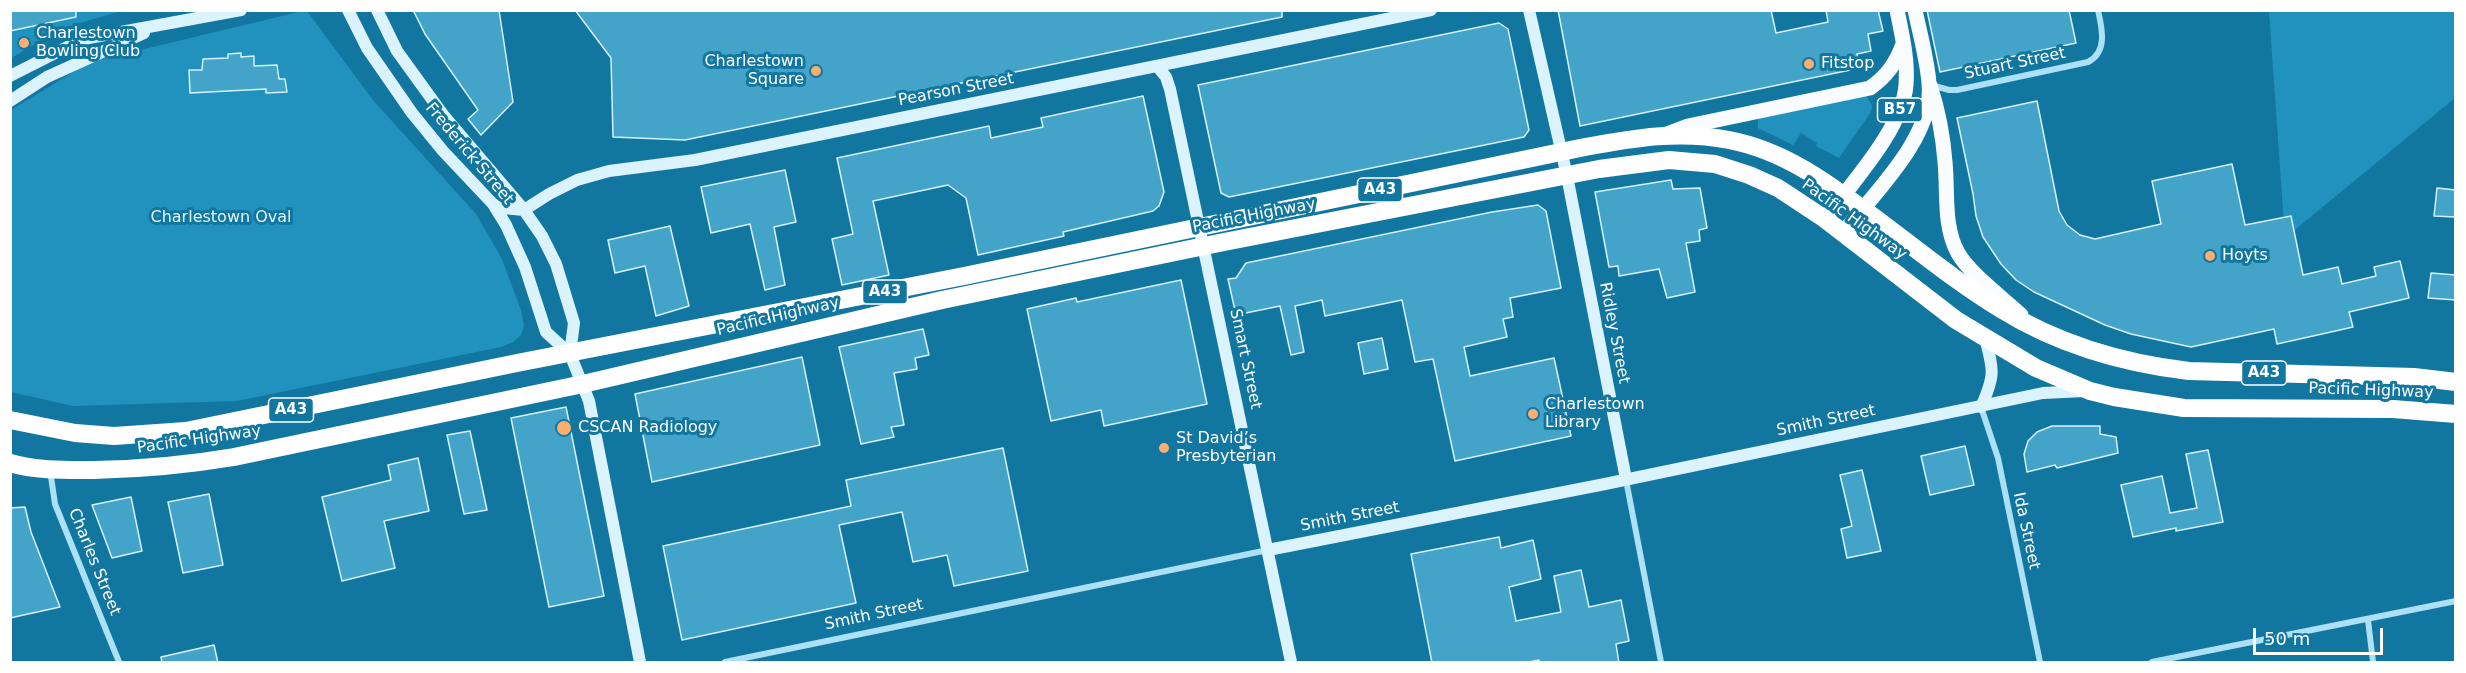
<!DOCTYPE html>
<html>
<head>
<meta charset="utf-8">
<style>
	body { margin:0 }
	#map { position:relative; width:2466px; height:673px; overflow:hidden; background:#1277a0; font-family:"DejaVu Sans",sans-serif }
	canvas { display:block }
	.frame { position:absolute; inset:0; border:12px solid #fff; pointer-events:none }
	.scale { position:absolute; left:2253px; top:628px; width:130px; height:27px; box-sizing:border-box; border:3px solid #fff; border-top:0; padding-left:8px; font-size:18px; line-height:21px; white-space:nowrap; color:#fff; -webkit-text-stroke:4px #1277a0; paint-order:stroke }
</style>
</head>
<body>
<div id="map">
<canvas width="2466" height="673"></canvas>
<div class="frame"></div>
<div class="scale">50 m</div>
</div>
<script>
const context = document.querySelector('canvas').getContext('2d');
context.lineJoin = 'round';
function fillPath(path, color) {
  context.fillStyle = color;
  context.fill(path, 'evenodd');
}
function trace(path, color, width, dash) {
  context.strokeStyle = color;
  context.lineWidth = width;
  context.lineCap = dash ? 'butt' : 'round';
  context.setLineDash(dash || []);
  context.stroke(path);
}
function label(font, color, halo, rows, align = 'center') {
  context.font = font + ' "DejaVu Sans",sans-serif';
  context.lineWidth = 6;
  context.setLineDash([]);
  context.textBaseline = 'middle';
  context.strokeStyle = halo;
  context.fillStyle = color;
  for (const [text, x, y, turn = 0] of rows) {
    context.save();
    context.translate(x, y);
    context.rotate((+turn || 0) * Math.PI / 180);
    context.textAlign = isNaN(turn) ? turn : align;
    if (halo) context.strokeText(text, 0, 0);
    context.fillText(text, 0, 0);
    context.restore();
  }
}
fillPath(new Path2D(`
	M 11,11 L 121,11 L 63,28 L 11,58 Z
	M 303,11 L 307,11 L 372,99 L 476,214 L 501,257 L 521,310 L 524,326 L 521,335 L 513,342 L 501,347 L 237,401 L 73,406 L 11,392 L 11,110 L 90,62 Z
	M 2269,11 L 2455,11 L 2455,98 L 2285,238 Z
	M 1866,95 L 1872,106 L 1871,112 L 1839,158 L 1816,146 L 1817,143 L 1801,133 L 1793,145 L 1758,128 L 1758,118 Z`), '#2192be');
const building = new Path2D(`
	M 10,10 L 76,10 L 76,17 L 10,31 Z
	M 413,10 L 499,10 L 513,102 L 481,135 L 468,119 L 478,110 L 425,34 Z
	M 575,10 L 1282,10 L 1282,17 L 685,140 L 613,137 L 611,58 Z
	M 1558,10 L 1771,10 L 1776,33 L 1828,22 L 1826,10 L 1878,10 L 1883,31 L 1868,34 L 1871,51 L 1857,54 L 1860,68 L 1580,126 Z
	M 1927,10 L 2069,10 L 2076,43 L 1940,72 Z
	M 1499,23 L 1508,29 L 1529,130 L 1524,137 L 1229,197 L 1221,193 L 1198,85 Z
	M 241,53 L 241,57 L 254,56 L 254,66 L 277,65 L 279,79 L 285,79 L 287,92 L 266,93 L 266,89 L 190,93 L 189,70 L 202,70 L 203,59 L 228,58 L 228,54 Z
	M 1143,96 L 1164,192 L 1159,206 L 1153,211 L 1063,232 L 1064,236 L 978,255 L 966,198 L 948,185 L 873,201 L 889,275 L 842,285 L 832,239 L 853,234 L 837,158 L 989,126 L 991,138 L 1043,127 L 1041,118 Z
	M 2037,101 L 2059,211 L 2067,225 L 2080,235 L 2095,239 L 2161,224 L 2152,181 L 2232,164 L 2245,225 L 2291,216 L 2303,275 L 2338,267 L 2342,284 L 2376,276 L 2374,267 L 2400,261 L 2409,298 L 2349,312 L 2353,327 L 2331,332 L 2277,344 L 2274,329 L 2191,347 L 2131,334 L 2105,325 L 2034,292 L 2016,280 L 2001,264 L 1983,237 L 1976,216 L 1973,194 L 1957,118 Z
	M 785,170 L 796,222 L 774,227 L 785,285 L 765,290 L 750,224 L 711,233 L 701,187 Z
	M 1671,180 L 1673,189 L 1700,188 L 1707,228 L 1699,230 L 1700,241 L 1686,243 L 1695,292 L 1667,298 L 1659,269 L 1619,276 L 1618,266 L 1609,267 L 1595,192 Z
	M 2437,188 L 2456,190 L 2456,217 L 2434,216 Z
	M 1538,205 L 1546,211 L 1561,288 L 1510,298 L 1513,317 L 1503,319 L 1507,337 L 1464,347 L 1470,376 L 1554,358 L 1571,436 L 1455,461 L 1433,359 L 1415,362 L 1402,300 L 1325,316 L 1322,300 L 1295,306 L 1304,352 L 1291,355 L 1280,306 L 1236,315 L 1228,279 L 1236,278 L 1246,263 L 1492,212 Z
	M 670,226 L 689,306 L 656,316 L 645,266 L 615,273 L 608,240 Z
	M 2431,273 L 2456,275 L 2456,300 L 2428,298 Z
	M 1181,280 L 1207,404 L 1104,426 L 1101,410 L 1051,421 L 1027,309 L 1076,298 L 1077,302 Z
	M 923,329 L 929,355 L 915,358 L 917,369 L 894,373 L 904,425 L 891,427 L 894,437 L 861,444 L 839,347 Z
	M 1382,338 L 1388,369 L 1364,374 L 1358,343 Z
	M 802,357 L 820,445 L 652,482 L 635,394 Z
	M 566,407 L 604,596 L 549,607 L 511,418 Z
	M 2052,426 L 2100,426 L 2100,434 L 2116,437 L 2118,453 L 2057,468 L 2055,465 L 2027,472 L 2024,454 L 2028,441 L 2037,432 Z
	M 470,431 L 487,510 L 464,514 L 447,435 Z
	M 1965,446 L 1974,485 L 1930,495 L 1921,456 Z
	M 1003,448 L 1028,571 L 954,586 L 947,555 L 913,562 L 902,512 L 839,525 L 856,603 L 682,640 L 663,546 L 851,506 L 846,480 Z
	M 2208,450 L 2223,522 L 2176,531 L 2176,528 L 2133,537 L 2121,485 L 2162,476 L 2170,513 L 2197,508 L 2186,454 Z
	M 418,458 L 429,511 L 384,521 L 395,568 L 342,581 L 322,497 L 391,480 L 388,465 Z
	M 1862,470 L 1881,551 L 1847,558 L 1841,529 L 1852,526 L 1840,475 Z
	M 209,494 L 223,565 L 183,573 L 168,502 Z
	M 131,497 L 142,551 L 112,558 L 92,505 Z
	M 25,507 L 31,532 L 60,607 L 10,618 L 10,508 Z
	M 1499,537 L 1501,548 L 1533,540 L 1541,579 L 1509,587 L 1516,621 L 1561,612 L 1554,576 L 1581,570 L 1589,607 L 1621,600 L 1629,641 L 1616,644 L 1619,663 L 1539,663 L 1539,660 L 1524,663 L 1432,663 L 1411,554 Z
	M 214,645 L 218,663 L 162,663 L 161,657 Z`);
fillPath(building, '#44a3c9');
trace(building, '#d4f2fe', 1.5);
trace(new Path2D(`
	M 1931,85 L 1949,90 L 1957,90 L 2088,62 C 2108,52 2102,28 2098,10
	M 1981,407 L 1998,458 L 2040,662
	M 50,470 L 55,504 L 119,662
	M 1626,480 L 1661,662
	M 2368,620 L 2373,662
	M 725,662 L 1268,550
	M 2152,662 L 2456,601`), '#abe0f5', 6);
trace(new Path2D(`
	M 348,10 L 367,48 L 412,113 L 443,151 L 493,204 L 506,225 L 525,267 L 546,332 L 570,354 L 589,401 L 640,662
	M 377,10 L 397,51 L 444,116 L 524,210 L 542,236 L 556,264 L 574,323 L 570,354
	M 1529,10 L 1567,176 L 1626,479
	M 1157,66 L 1166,77 L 1170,89 L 1291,662
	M 10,76 L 83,39 L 241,10
	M 10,101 L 47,77 L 144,33
	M 493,204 L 503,208 L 524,210 L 549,194 L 577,180 L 609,171 L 695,160 L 1431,10
	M 1981,407 C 1995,376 1994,371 1985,338
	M 1268,550 L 1605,484 L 2043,393 L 2085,391`), '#dbf3fd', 12);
trace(new Path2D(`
	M 1930,85 C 1938,110 1943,135 1945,162 C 1948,192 1943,226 1958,253 C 1969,273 2004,299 2021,315
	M 1667,134 L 1688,126 L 1870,88 C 1887,76 1896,63 1903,44
	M 1825,219 C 1851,184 1903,128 1906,85 C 1908,60 1902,35 1897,10
	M 1843,233 C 1873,194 1935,136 1929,83 C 1927,59 1920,34 1915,10`), '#f9fdff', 15);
trace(new Path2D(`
	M 10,420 L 75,433 L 114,436 L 186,431 L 517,363 L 964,276 L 1585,147 C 1634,138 1680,130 1729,140 C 1787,151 1833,187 1879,221 C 1919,251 1958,283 2001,309 C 2059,345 2121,363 2189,371 L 2414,377 L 2456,382
	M 10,463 C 37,471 67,470 94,470 C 142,469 187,465 234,457 L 583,384 L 942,300 L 1224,242 L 1599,169 L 1669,160 L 1715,164 L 1749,175 L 1778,188 L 1825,219 L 1956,320 L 2036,368 L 2090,391 L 2114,397 L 2184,408 L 2393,409 L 2456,414`), '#fff', 18);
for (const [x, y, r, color] of [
	[24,43,6,"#ffae6f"],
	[1809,64,6,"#ffae6f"],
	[816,71,6,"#ffae6f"],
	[2210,256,6,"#ffae6f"],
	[1533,414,6,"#ffae6f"],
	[564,428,8,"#ffae6f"],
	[1164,448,6,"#ffae6f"]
]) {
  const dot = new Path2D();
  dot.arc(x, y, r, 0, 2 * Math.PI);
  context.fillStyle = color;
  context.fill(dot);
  trace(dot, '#1277a0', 2);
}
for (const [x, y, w] of [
	[1900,110,45],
	[1380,190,45],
	[885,292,45],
	[2264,373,45],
	[291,410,45]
]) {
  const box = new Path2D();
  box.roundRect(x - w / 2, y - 12, w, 24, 4.5);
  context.fillStyle = '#1277a0';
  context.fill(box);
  trace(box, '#fff', 1.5);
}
label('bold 15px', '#fff', null, [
	["B57",1900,110],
	["A43",1380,190],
	["A43",885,292],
	["A43",2264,373],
	["A43",291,410]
]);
label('16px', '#fff', '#1277a0', [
	["Charlestown",36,34],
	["Bowling Club",36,52],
	["Charlestown",804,62,"right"],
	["Square",804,80,"right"],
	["Fitstop",1821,64],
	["Hoyts",2222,256],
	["Charlestown",1545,405],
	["Library",1545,423],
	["CSCAN Radiology",578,428],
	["St David’s",1176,439],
	["Presbyterian",1176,457]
], 'left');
label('16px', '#fff', '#1277a0', [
	["Stuart Street",2015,64,-12],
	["Pearson Street",956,90,-11],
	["Frederick Street",469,154,50],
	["Pacific Highway",1254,216,-11],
	["Pacific Highway",1854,220,36],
	["Pacific Highway",778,317,-13],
	["Ridley Street",1614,333,79],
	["Smart Street",1245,359,78],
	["Pacific Highway",2371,391,2],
	["Smith Street",1826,421,-12],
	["Pacific Highway",199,440,-8],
	["Smith Street",1350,517,-11],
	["Ida Street",2026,531,78],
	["Charles Street",94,562,68],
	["Smith Street",874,615,-12]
]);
label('16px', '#e1f6fe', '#1277a0', [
	["Charlestown Oval",221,218]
]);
</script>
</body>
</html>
